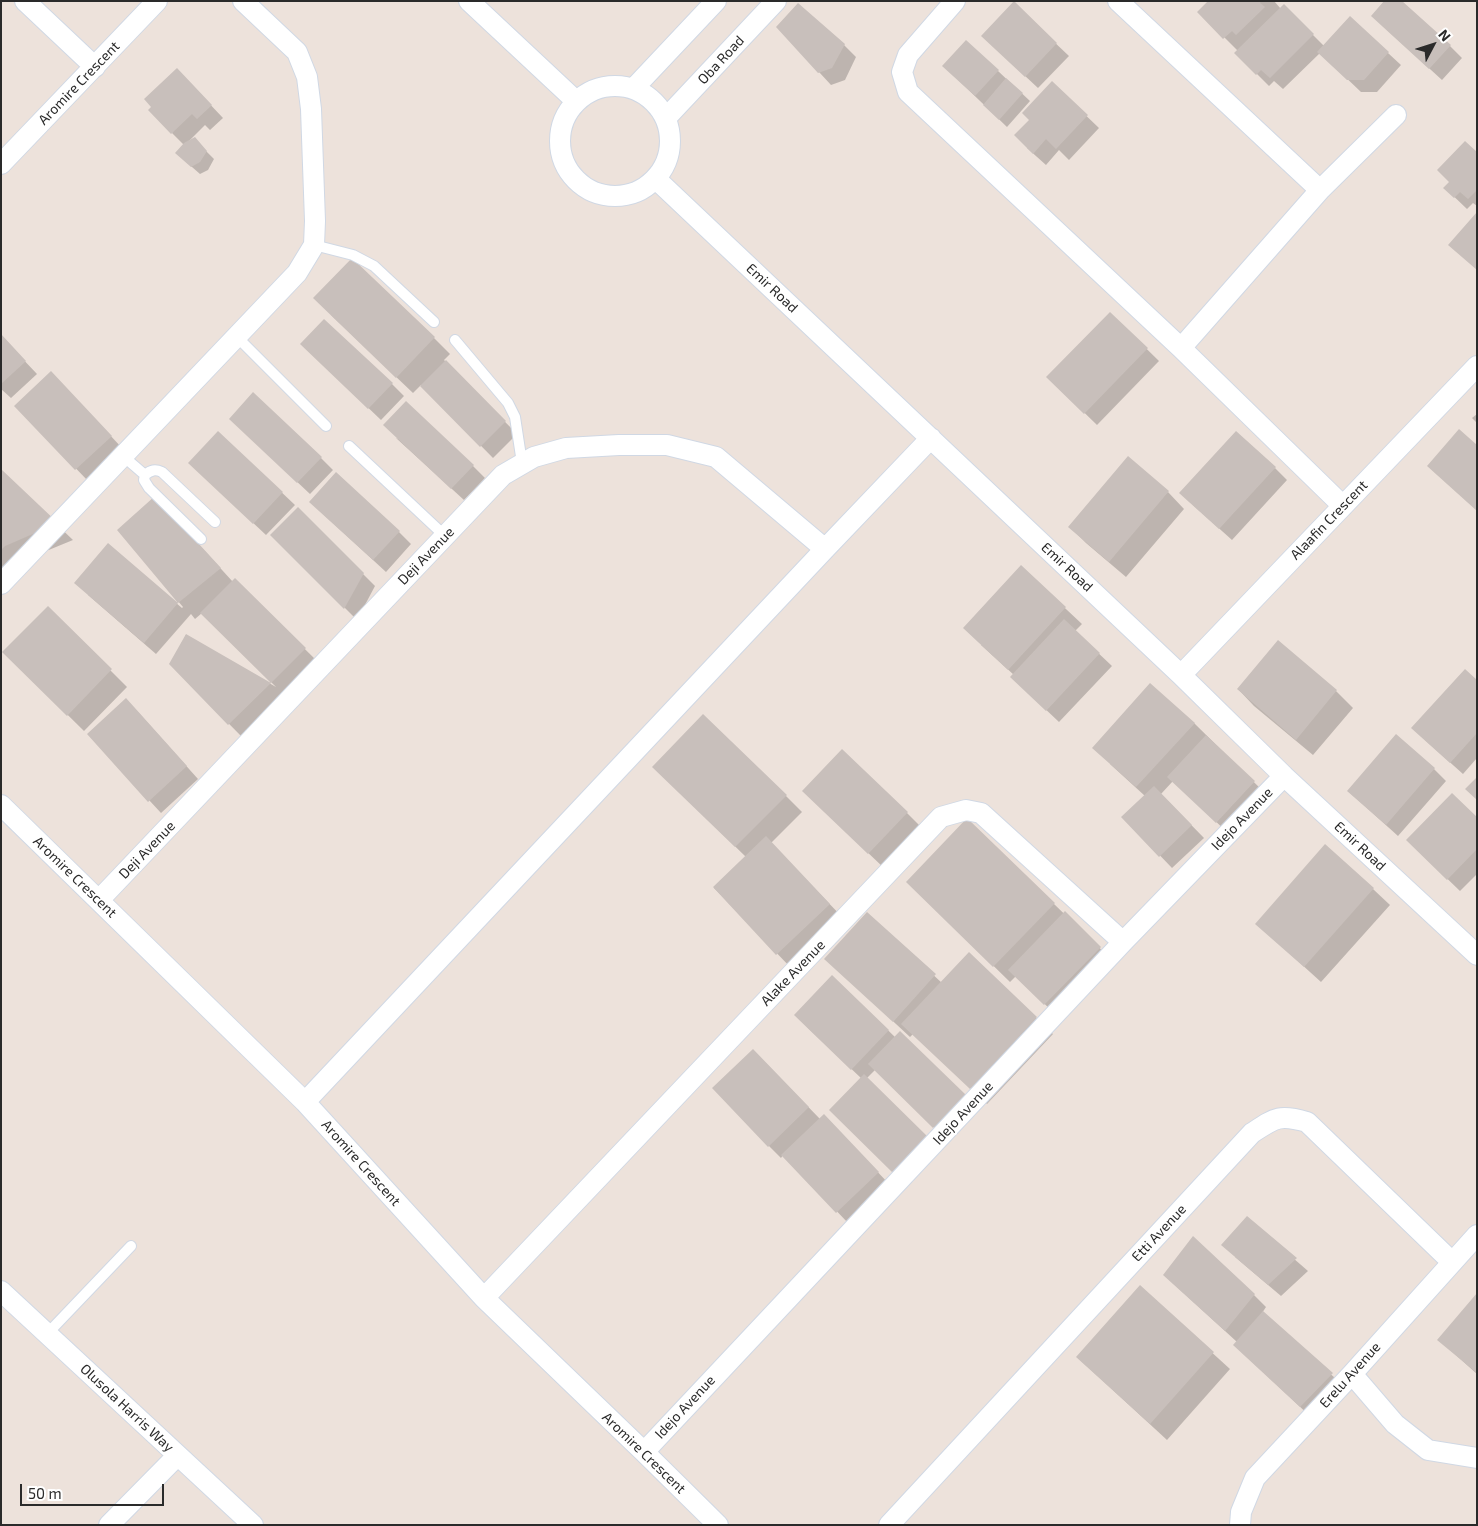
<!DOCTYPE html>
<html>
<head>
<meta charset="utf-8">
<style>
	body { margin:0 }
	#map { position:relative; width:1478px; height:1526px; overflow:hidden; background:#ede2db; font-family:"Exo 2",sans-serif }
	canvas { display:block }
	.frame { position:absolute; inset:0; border:2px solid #2a2a2a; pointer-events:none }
	.north { position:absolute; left:1408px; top:20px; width:50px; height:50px; -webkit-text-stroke:4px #fff; paint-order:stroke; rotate:50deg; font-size:14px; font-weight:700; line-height:20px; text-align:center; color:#2a2a2a }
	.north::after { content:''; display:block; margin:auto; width:18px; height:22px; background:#2a2a2a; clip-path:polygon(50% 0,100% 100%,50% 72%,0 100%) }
	.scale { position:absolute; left:20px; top:1484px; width:144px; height:22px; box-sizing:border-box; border:2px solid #2a2a2a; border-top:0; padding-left:6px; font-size:15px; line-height:18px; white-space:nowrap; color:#2a2a2a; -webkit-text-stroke:4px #fff; paint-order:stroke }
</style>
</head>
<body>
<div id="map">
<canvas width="1478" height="1526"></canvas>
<div class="frame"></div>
<div class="north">N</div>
<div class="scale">50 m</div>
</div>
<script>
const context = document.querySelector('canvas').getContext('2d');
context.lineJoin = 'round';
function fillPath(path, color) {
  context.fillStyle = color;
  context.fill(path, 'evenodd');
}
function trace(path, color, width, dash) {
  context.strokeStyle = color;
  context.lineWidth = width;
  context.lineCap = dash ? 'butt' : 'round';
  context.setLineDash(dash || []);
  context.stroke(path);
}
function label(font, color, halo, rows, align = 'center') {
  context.font = font + ' "Exo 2",sans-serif';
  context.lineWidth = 4.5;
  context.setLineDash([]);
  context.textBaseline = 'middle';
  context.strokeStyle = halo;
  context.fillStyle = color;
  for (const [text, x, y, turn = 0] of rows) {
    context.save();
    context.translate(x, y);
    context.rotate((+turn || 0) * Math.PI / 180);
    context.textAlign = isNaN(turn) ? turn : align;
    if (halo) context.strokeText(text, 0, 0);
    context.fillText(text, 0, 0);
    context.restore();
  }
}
fillPath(new Path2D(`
	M 1210,1 L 1274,1 L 1281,9 L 1284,6 L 1324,46 L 1350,18 L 1401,65 L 1377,92 L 1361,92 L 1320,53 L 1283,89 L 1274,81 L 1269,86 L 1236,53 L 1238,51 L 1199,12 Z
	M 1013,3 L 1069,56 L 1038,88 L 995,48 Z
	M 1385,28 L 1450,46 L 1462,58 L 1442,80 Z
	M 844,45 L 856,57 L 845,80 L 831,85 L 819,72 Z
	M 998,71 L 1030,101 L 1007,127 L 952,74 Z
	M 189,82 L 223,118 L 210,130 L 205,125 L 189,141 L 202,147 L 214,159 L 208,170 L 200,174 L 184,160 L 184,145 L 172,133 Z
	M 1052,83 L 1099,128 L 1069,160 L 1059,150 L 1046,165 L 1027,148 L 1030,120 Z
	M 1477,154 L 1477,206 L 1473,203 L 1467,209 L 1445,188 Z
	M 1110,313 L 1159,361 L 1097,425 L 1060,389 Z
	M 331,315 L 434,338 L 450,354 L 444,360 L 517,434 L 493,458 L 421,385 L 413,393 Z
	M 1,336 L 37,374 L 11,398 L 1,389 Z
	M 314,356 L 392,384 L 404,396 L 381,420 Z
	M 63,385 L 123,449 L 88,481 L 16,406 Z
	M 1477,414 L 1477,423 L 1472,418 Z
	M 243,431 L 321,458 L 333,470 L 310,494 Z
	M 218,432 L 295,505 L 266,535 L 202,475 Z
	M 396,438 L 473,466 L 485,478 L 464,500 Z
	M 1275,468 L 1287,480 L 1232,540 L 1193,505 Z
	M 1,471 L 73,540 L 22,561 L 1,576 Z
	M 1168,492 L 1184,509 L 1126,577 L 1086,543 L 1070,527 Z
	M 298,509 L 375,586 L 357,620 L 272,535 Z
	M 171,514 L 233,582 L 235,580 L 317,661 L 241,736 L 170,664 L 186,635 L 276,687 L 202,613 L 195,619 L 191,614 L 156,654 L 88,595 L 108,545 L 182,608 L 183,607 L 118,530 Z
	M 323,514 L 399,532 L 411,544 L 386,572 Z
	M 1021,567 L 1082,624 L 1075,631 L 1112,666 L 1059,722 L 1024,689 L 1014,675 L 981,645 Z
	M 48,608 L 127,687 L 84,731 L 4,652 Z
	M 1278,642 L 1336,691 L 1353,708 L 1313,755 L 1254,706 L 1238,689 Z
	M 1477,682 L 1477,758 L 1463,774 L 1425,740 Z
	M 138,712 L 198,779 L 161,813 L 88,734 Z
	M 1194,723 L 1266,794 L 1229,834 L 1173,781 L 1161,794 L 1204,838 L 1172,868 L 1123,817 L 1145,796 L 1110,764 Z
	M 1434,769 L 1446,781 L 1398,836 L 1348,791 Z
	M 670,783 L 786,796 L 802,812 L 771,843 L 846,921 L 793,970 L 714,888 L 746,857 Z
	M 820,807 L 907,813 L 923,829 L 885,869 Z
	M 1477,819 L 1477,874 L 1460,891 L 1407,840 Z
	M 967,820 L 1112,960 L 1057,1016 L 1016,976 L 1010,982 L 924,898 Z
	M 1373,889 L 1390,905 L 1321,982 L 1257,924 Z
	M 867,914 L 942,983 L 969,954 L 1053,1034 L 987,1104 L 913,1034 L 910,1037 L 826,959 Z
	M 832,976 L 896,1038 L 977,1108 L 946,1139 L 875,1070 L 867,1078 L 862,1079 L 807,1027 Z
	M 753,1050 L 820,1119 L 836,1128 L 890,1185 L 849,1224 L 783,1155 L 781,1158 L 769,1146 Z
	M 1247,1218 L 1308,1271 L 1281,1296 L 1235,1257 Z
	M 1140,1287 L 1230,1369 L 1167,1440 L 1077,1357 Z
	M 1177,1287 L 1254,1295 L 1266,1307 L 1262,1313 L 1344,1386 L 1313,1419 L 1247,1357 L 1237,1342 Z
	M 1477,1295 L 1477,1374 L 1439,1340 Z`), '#0003');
fillPath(new Path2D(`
	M 1014,1 L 1057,43 L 1025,77 L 981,36 Z
	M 1208,1 L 1261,1 L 1260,3 L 1265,7 L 1236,35 L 1232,31 L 1223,39 L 1197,12 Z
	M 1384,1 L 1402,1 L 1451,45 L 1429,69 L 1371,16 Z
	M 798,3 L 845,44 L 832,68 L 818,73 L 776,27 Z
	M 1284,4 L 1314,34 L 1270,78 L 1261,70 L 1256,75 L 1234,53 Z
	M 1350,16 L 1389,52 L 1364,80 L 1347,80 L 1317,52 Z
	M 966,40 L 999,70 L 975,96 L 942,66 Z
	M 177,68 L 212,105 L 197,119 L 192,114 L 171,134 L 148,110 L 151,107 L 144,99 Z
	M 1006,78 L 1023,93 L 999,120 L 983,105 Z
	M 1052,81 L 1088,115 L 1056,149 L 1046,139 L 1033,154 L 1014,135 L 1029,120 L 1022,113 Z
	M 195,137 L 207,151 L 200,162 L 191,167 L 175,153 L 184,143 Z
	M 1465,141 L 1477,152 L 1477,190 L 1468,199 L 1460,192 L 1454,198 L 1443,188 L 1449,182 L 1437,170 Z
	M 1477,212 L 1477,270 L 1448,245 Z
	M 352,258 L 435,337 L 396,378 L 313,298 Z
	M 1110,312 L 1148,348 L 1084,414 L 1046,377 Z
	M 324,319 L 393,383 L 368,409 L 300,344 Z
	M 1,334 L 26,361 L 1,384 Z
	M 446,360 L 506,421 L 480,447 L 420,386 Z
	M 51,371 L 112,436 L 75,470 L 14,406 Z
	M 253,392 L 322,457 L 297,483 L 229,419 Z
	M 406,401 L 474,465 L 451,489 L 383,425 Z
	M 1459,429 L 1477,445 L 1477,511 L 1427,466 Z
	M 218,431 L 283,492 L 253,524 L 188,463 Z
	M 1236,431 L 1276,467 L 1219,529 L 1179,493 Z
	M 1128,456 L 1169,491 L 1109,562 L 1068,527 Z
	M 1,469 L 58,523 L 5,546 L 1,550 Z
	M 336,472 L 400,531 L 373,560 L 309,502 Z
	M 155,496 L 221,568 L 178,603 L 144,643 L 74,583 L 108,543 L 178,603 L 117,530 Z
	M 298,507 L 364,573 L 344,609 L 270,535 Z
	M 1021,565 L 1066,607 L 1008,670 L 963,628 Z
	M 235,578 L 306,648 L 271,683 L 228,725 L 169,664 L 186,634 L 271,683 L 200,613 Z
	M 48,606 L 112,669 L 67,716 L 2,652 Z
	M 1064,619 L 1100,653 L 1046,711 L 1010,677 Z
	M 1278,640 L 1337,690 L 1296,740 L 1237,689 Z
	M 1465,669 L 1477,680 L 1477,733 L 1450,763 L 1411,728 Z
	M 1150,683 L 1195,723 L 1136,787 L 1092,748 Z
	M 126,698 L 187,766 L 148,802 L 87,734 Z
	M 703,714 L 787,795 L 735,847 L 652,767 Z
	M 1396,734 L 1435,768 L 1386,825 L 1347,791 Z
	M 1206,735 L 1255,781 L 1216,823 L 1167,777 Z
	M 842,749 L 908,812 L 868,854 L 802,791 Z
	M 1477,777 L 1477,800 L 1465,789 Z
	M 1154,786 L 1192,825 L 1159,857 L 1121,817 Z
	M 1452,793 L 1477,817 L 1477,849 L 1447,880 L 1406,840 Z
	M 967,818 L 1055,903 L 993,967 L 906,882 Z
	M 766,836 L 830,904 L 776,955 L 713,887 Z
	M 1325,844 L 1374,888 L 1304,967 L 1255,924 Z
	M 1065,911 L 1101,947 L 1044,1005 L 1008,970 Z
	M 867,912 L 936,974 L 893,1022 L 824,959 Z
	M 969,952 L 1037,1017 L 970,1089 L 901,1024 Z
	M 832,975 L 889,1030 L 851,1070 L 794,1015 Z
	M 900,1031 L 966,1095 L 933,1128 L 868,1064 Z
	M 753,1049 L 809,1107 L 768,1147 L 712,1088 Z
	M 864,1074 L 929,1138 L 894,1174 L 829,1110 Z
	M 824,1114 L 879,1172 L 836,1213 L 781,1155 Z
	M 1247,1216 L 1297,1258 L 1268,1285 L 1221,1245 Z
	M 1193,1236 L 1255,1294 L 1225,1331 L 1163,1275 Z
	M 1140,1285 L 1214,1352 L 1150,1424 L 1076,1357 Z
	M 1477,1293 L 1477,1373 L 1437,1340 Z
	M 1263,1311 L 1333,1373 L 1300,1407 L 1233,1345 Z`), '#c8bfbb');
const lane = new Path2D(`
	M 314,245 L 353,255 L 374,266 L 434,322
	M 237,337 L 326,426
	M 455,340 L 508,403 L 515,417 L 522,463
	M 349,446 L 445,536
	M 123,456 L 145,475 L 144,480 L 149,488 L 201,539
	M 145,475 C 151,470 155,469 162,472 L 215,522
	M 47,1334 L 131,1246`);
const street = new Path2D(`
	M 25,1 L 95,67
	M 469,1 L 576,101
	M 955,1 L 908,55 L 902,72 L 908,92 L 1181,348 L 1343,506
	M 1118,1 L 1320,190
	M560 141a55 55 0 1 1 110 0a55 55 0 1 1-110 0Z
	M 634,88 L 716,1
	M 666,118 L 776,1
	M 1,164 L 157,1
	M 656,179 L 1181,675 L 1284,776 L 1477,955
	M 1181,348 L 1320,190 L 1396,115
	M 1,584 L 297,273 L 314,245 L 315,221 L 311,109 L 307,77 L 297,52 L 243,1
	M 1181,675 L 1477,366
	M 1,805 L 305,1102 L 484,1298 L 644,1452 L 718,1525
	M 99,900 L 503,475 L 534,457 L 566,448 L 619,445 L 667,445 L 716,457 L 825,549
	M 305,1102 L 825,549 L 931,438
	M 1,1291 L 253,1525
	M 484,1298 L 941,817 L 966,810 L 981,813 L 1123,942
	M 1352,1374 L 1395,1424 L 1428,1450 L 1477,1458
	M 644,1452 L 1123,942 L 1284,776
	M 109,1525 L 177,1456
	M 889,1525 L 1252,1133 C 1275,1118 1279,1114 1307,1122 L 1452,1262
	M 1240,1525 L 1241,1512 L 1255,1478 L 1352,1374 L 1477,1235`);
trace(lane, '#d0d8e4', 12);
trace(street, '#d0d8e4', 22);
trace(lane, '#fff', 10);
trace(street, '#fff', 20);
label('14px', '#2a2a2a', '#fff', [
	["Oba Road",721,60,-47],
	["Aromire Crescent",79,83,-46],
	["Emir Road",772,288,43],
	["Alaafin Crescent",1329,520,-46],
	["Deji Avenue",426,556,-46],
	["Emir Road",1067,567,43],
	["Idejo Avenue",1242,819,-46],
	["Emir Road",1360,846,43],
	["Deji Avenue",147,850,-46],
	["Aromire Crescent",75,877,44],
	["Alake Avenue",793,973,-46],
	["Idejo Avenue",963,1113,-47],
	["Aromire Crescent",361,1163,48],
	["Etti Avenue",1159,1233,-47],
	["Erelu Avenue",1350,1375,-48],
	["Idejo Avenue",685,1407,-47],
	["Olusola Harris Way",127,1408,43],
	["Aromire Crescent",644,1453,44]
]);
</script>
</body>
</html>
